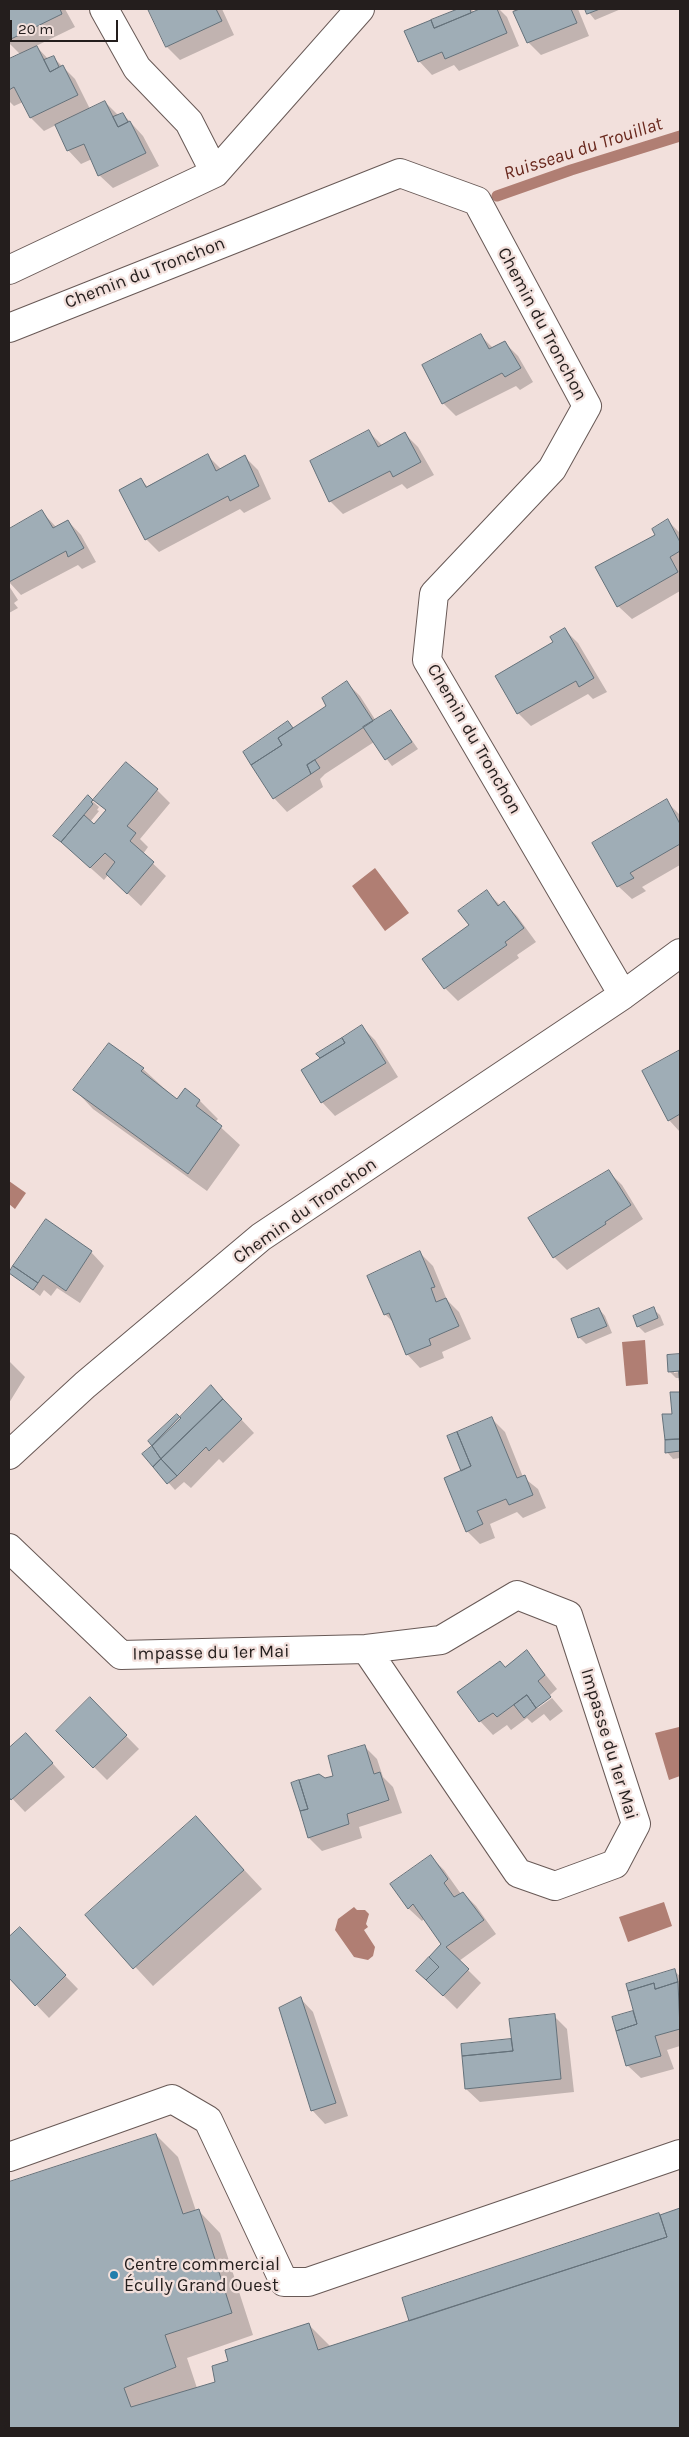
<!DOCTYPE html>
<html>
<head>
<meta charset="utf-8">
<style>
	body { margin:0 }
	#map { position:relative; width:689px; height:2437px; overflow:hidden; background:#f2e0dc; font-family:Karla,sans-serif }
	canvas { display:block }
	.frame { position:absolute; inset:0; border:10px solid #241e1d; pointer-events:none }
	.scale { position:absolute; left:10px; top:20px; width:108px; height:22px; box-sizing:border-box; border:2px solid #241e1d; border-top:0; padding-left:6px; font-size:15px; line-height:18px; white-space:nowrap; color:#241e1d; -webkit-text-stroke:4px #f2e0dc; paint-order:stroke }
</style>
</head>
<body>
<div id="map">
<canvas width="689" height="2437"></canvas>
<div class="frame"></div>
<div class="scale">20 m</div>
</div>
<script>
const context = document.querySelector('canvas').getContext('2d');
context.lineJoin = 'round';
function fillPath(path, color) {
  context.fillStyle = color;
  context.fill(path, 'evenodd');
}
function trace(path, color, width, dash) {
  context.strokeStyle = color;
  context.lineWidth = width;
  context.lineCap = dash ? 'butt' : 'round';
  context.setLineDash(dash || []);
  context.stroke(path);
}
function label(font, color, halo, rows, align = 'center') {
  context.font = font + ' Karla,sans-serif';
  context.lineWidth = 4.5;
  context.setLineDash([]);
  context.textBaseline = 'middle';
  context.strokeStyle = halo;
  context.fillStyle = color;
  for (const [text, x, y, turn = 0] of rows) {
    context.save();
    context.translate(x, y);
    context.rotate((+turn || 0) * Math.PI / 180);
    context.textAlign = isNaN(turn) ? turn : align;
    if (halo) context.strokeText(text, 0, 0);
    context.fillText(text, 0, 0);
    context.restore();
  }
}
fillPath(new Path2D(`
	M 375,868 L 409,913 L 385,931 L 352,886 Z
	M 9,1181 L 26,1193 L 15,1209 L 9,1204 Z
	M 645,1340 L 648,1384 L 626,1386 L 622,1342 Z
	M 679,1727 L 680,1776 L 669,1780 L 655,1733 Z
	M 664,1902 L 672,1926 L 628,1942 L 619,1917 Z
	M 354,1907 L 357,1910 L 365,1910 L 369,1914 L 366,1924 L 368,1927 L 364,1930 L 375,1947 L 373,1956 L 368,1960 L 354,1957 L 335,1930 L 338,1919 Z`), '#b07e73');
fillPath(new Path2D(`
	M 9,9 L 65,9 L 75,27 L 36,46 L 49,60 L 54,58 L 75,79 L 90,109 L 105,102 L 119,116 L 123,114 L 143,136 L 159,166 L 113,188 L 99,175 L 92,159 L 81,164 L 68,150 L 56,125 L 44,131 L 31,118 L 23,102 L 14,106 L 9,101 L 9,61 L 21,55 L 9,43 Z
	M 149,9 L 222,9 L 234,35 L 180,60 L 167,47 Z
	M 461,9 L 471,9 L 474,12 L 483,9 L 499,9 L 507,17 L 519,46 L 459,71 L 454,65 L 432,75 L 419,61 L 431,22 Z
	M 513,9 L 578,9 L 589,36 L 541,55 L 528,42 Z
	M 586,9 L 621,9 L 595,20 Z
	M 481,336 L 494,349 L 505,343 L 518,356 L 533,382 L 520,390 L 516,386 L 456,416 L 443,403 Z
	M 369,432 L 383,446 L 405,434 L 418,447 L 434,475 L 407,489 L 402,484 L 343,514 L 330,501 Z
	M 208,456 L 221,469 L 245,457 L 258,470 L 271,499 L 244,513 L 240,509 L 159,552 L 146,539 L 141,480 L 148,487 Z
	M 42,512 L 57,528 L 68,521 L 81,535 L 96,562 L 82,569 L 78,565 L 21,595 L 9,582 L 9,530 Z
	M 668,521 L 680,533 L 680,591 L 632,619 L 618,606 L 657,535 Z
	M 9,586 L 18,600 L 14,603 L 18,608 L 9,613 Z
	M 565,630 L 578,643 L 607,692 L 593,699 L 588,694 L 531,726 L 518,713 L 555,643 Z
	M 347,683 L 360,696 L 376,721 L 391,711 L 418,749 L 392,766 L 374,742 L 325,774 L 320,779 L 323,787 L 287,812 L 274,798 L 288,723 L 294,729 L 328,707 Z
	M 157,790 L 170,803 L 140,839 L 148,847 L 143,854 L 166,876 L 141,906 L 108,875 L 104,880 L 55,836 L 88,797 L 99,807 L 97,810 L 99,811 L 90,822 L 94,826 L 107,811 L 95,800 Z
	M 666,801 L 680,815 L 680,865 L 642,887 L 646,891 L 632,899 L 618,886 Z
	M 487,892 L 501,906 L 504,903 L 517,916 L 536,942 L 517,955 L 519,958 L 458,1001 L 445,988 Z
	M 362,1027 L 375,1040 L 398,1077 L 335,1116 L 322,1102 L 322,1059 L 318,1055 Z
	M 680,1051 L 680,1132 L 669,1120 L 644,1072 Z
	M 143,1069 L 177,1100 L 185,1090 L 200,1101 L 218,1119 L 215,1122 L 240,1145 L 207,1191 L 93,1109 L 75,1090 Z
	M 609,1172 L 622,1185 L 643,1219 L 567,1270 L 554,1257 L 530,1219 L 580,1187 L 583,1189 Z
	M 46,1221 L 91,1252 L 104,1266 L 80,1303 L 57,1288 L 51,1296 L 44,1290 L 40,1296 L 10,1273 Z
	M 419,1252 L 433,1266 L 447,1300 L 459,1312 L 471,1339 L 442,1352 L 444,1358 L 420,1368 L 407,1354 L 394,1323 L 385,1314 Z
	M 599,1309 L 605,1316 L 612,1333 L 586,1344 L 579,1337 Z
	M 653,1309 L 660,1315 L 664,1325 L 645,1333 L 638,1326 Z
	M 680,1355 L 680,1369 L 674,1370 L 674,1373 L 680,1372 L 680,1378 L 676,1378 L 669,1371 L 669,1356 Z
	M 9,1361 L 25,1377 L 9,1403 Z
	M 211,1387 L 254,1433 L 223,1463 L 219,1459 L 191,1488 L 184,1482 L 175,1490 L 144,1455 Z
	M 680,1393 L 680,1458 L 673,1459 L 667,1452 L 673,1415 L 671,1394 Z
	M 492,1419 L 505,1432 L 523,1477 L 538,1489 L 546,1508 L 523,1518 L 517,1512 L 490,1524 L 495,1538 L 480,1544 L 467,1531 L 462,1472 Z
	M 527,1652 L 557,1689 L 536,1707 L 538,1708 L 552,1698 L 563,1711 L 550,1721 L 544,1714 L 532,1723 L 527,1718 L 511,1730 L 507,1725 L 493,1735 L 480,1721 L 459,1693 L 505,1668 Z
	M 90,1699 L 139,1749 L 107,1780 L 58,1731 Z
	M 26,1734 L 65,1777 L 25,1812 L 9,1795 L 9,1749 Z
	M 364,1746 L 377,1759 L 383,1777 L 393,1787 L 402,1813 L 359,1827 L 362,1838 L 322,1851 L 309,1838 L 292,1784 L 335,1777 Z
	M 196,1818 L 262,1889 L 153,1986 L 87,1915 Z
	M 431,1857 L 444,1870 L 461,1894 L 463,1893 L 476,1906 L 496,1934 L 459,1961 L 481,1983 L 457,2009 L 418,1971 L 443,1944 L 424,1919 L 422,1921 L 408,1908 Z
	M 20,1929 L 78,1989 L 49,2018 L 9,1976 L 9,1939 Z
	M 674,1971 L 680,1976 L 680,2046 L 667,2050 L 674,2069 L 641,2078 L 627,2065 L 633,2012 L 636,2015 Z
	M 300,1998 L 313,2012 L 348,2116 L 325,2124 L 312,2110 Z
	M 554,2016 L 567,2029 L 574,2092 L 480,2102 L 466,2089 L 462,2045 L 513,2040 Z
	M 156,2135 L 178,2157 L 196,2211 L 198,2210 L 220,2233 L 253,2335 L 187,2358 L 197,2388 L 217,2382 L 230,2362 L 308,2324 L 330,2346 L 411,2321 L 659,2214 L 660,2216 L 680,2209 L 680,2428 L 9,2428 L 9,2184 Z`), '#0003');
trace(new Path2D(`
	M 497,196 L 571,170 L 680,136`), '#b07e73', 11);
const building = new Path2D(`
	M 9,9 L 60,9 L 62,14 L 9,40 Z
	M 148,9 L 216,9 L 222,21 L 166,47 Z
	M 458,9 L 470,9 L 471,13 L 434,28 L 431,20 Z
	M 480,9 L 497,9 L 507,33 L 445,59 L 442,52 L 418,62 L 404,31 L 431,20 L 434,28 Z
	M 520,9 L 571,9 L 577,23 L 527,43 L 513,12 Z
	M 585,9 L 600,9 L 587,14 Z
	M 37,46 L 50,72 L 63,65 L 78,95 L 30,118 L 14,87 L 9,90 L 9,59 Z
	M 54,56 L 59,67 L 50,72 L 44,60 Z
	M 105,101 L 118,127 L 130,121 L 146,153 L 98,176 L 84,144 L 67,151 L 55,125 Z
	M 123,113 L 128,122 L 118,127 L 113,117 Z
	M 481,334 L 489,349 L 505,341 L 521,368 L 505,377 L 502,373 L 442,404 L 422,365 Z
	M 369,430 L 378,447 L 405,432 L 421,462 L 393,477 L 390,471 L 329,502 L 310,461 Z
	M 208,454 L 216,471 L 245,455 L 259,486 L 230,501 L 228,496 L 145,540 L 119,490 L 141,478 L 146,487 Z
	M 42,510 L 53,528 L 68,520 L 84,548 L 68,557 L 66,551 L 9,582 L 9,529 Z
	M 668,519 L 680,542 L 680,551 L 670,557 L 678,572 L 617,607 L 595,567 L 655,535 L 652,529 Z
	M 565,628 L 594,678 L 579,687 L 576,681 L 517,714 L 495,676 L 553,642 L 550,637 Z
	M 347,681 L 373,721 L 307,765 L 311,774 L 273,799 L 251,765 L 282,745 L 278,738 L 326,706 L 322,698 Z
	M 391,710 L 412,742 L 385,760 L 363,727 Z
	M 288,721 L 293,728 L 278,738 L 282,745 L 251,765 L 243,752 Z
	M 315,760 L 320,768 L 311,774 L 307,765 Z
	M 126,762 L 158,789 L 127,826 L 136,833 L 130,841 L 154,862 L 127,894 L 106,874 L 115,862 L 105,853 L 90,868 L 61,842 L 84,815 L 94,824 L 106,810 L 93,800 Z
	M 88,795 L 93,800 L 91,802 L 93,804 L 61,842 L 53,836 Z
	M 667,799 L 680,824 L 680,844 L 630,873 L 634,878 L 617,887 L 592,843 Z
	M 487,890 L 498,906 L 504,901 L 524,928 L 505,942 L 507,945 L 444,989 L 422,959 L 469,925 L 458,911 Z
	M 362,1025 L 386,1063 L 321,1103 L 301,1070 L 345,1043 L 342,1038 Z
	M 342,1038 L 345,1043 L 320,1058 L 316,1054 Z
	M 109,1043 L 144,1068 L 141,1071 L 177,1099 L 185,1088 L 200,1100 L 196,1106 L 222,1126 L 188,1174 L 73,1090 Z
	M 680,1050 L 680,1114 L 668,1121 L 642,1071 Z
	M 609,1170 L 631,1205 L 605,1222 L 606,1224 L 553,1258 L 528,1218 Z
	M 46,1219 L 92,1251 L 66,1291 L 43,1275 L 38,1283 L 13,1266 Z
	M 420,1251 L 435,1287 L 431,1288 L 436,1302 L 446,1298 L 459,1326 L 429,1339 L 431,1345 L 406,1355 L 389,1313 L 384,1315 L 367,1276 Z
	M 13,1266 L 38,1283 L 33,1290 L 9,1273 Z
	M 654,1307 L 658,1318 L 637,1327 L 633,1316 Z
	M 599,1308 L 607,1326 L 578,1338 L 571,1319 Z
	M 680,1354 L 680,1371 L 668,1372 L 667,1355 Z
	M 679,1371 L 680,1371 L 680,1439 L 665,1440 L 662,1414 L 672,1414 L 670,1392 L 680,1392 Z
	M 211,1385 L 223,1399 L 161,1459 L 152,1446 Z
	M 223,1399 L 242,1419 L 209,1451 L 206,1447 L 177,1476 L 161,1459 Z
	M 177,1414 L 181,1418 L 152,1446 L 148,1441 Z
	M 492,1417 L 517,1478 L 525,1475 L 533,1495 L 509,1505 L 506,1499 L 477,1511 L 483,1524 L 466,1532 L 444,1478 L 471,1466 L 457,1432 Z
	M 457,1432 L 471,1466 L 461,1471 L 447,1436 Z
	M 674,1439 L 680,1439 L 680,1451 L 665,1453 L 665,1440 Z
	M 152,1446 L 161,1459 L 153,1467 L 142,1454 Z
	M 161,1459 L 177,1476 L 167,1484 L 153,1467 Z
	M 527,1650 L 545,1675 L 538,1681 L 551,1697 L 536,1708 L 527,1695 L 497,1717 L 493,1713 L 479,1722 L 457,1692 L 500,1661 L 505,1667 Z
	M 527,1695 L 536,1708 L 524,1718 L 514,1705 Z
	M 90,1697 L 127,1735 L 93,1768 L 56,1731 Z
	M 26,1733 L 53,1763 L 11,1800 L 9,1797 L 9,1748 Z
	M 365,1745 L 374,1774 L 380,1772 L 389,1800 L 347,1814 L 349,1824 L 308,1838 L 300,1811 L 308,1809 L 299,1780 L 319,1774 L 325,1778 L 333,1776 L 328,1756 Z
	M 299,1780 L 308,1809 L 300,1811 L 291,1783 Z
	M 196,1816 L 244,1870 L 133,1969 L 85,1915 Z
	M 431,1855 L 448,1879 L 444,1883 L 454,1897 L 463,1892 L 484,1920 L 446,1947 L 469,1969 L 443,1996 L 426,1980 L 439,1967 L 429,1957 L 441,1944 L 413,1904 L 408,1909 L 390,1884 Z
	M 20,1927 L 66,1975 L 35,2006 L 9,1978 L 9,1937 Z
	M 429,1957 L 439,1967 L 426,1980 L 416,1971 Z
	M 675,1969 L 678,1982 L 655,1989 L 654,1983 L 628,1991 L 626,1984 Z
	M 678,1982 L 680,2029 L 655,2036 L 661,2056 L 626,2066 L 616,2031 L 637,2024 L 628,1991 L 654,1983 L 655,1989 Z
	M 301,1997 L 336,2103 L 311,2111 L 279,2008 Z
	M 633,2011 L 637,2024 L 616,2031 L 612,2017 Z
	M 555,2014 L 561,2079 L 465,2089 L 462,2056 L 513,2051 L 509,2019 Z
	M 511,2039 L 513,2051 L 462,2056 L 461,2044 Z
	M 156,2134 L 183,2214 L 199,2209 L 232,2313 L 165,2335 L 176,2367 L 124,2388 L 131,2407 L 215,2382 L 212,2366 L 228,2361 L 225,2350 L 309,2323 L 318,2350 L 667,2237 L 660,2215 L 680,2208 L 680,2428 L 9,2428 L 9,2182 Z
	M 659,2213 L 667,2237 L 409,2321 L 402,2298 Z`);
fillPath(building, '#9fadb6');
trace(building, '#64717a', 1);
const minor = new Path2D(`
	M 104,9 L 137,68 L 189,122 L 215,173
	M 9,270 L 215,173 L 360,9
	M 9,328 L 400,173 L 477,201 L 587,406 L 552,469 L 434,594 L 427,660 L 623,995
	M 9,1455 L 85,1385 L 261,1237 L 623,995 L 680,953
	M 9,1548 L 121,1655 L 366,1649 L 441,1640 L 517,1595 L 568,1615 L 636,1824 L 615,1864 L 555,1886 L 518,1873 L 366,1649
	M 9,2157 L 172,2099 L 208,2120 L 284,2282 L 308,2282 L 680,2154`);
trace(minor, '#685956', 30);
trace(minor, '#fff', 28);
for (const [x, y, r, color] of [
	[114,2275,5,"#227eac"]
]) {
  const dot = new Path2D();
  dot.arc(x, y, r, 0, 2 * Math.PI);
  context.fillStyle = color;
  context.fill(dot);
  trace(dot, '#f2e0dc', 2);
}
label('18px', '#241e1d', '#f2e0dc', [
	["Chemin du Tronchon",145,273,-21],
	["Chemin du Tronchon",542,324,62],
	["Chemin du Tronchon",474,739,60],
	["Chemin du Tronchon",305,1211,-35],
	["Impasse du 1er Mai",211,1653,-1],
	["Impasse du 1er Mai",609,1744,73]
]);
label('18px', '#241e1d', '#f2e0dc', [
	["Centre commercial",124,2265],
	["Écully Grand Ouest",124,2286]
], 'left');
label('italic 19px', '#69281d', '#f2e0dc', [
	["Ruisseau du Trouillat",583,149,-18]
]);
</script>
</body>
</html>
